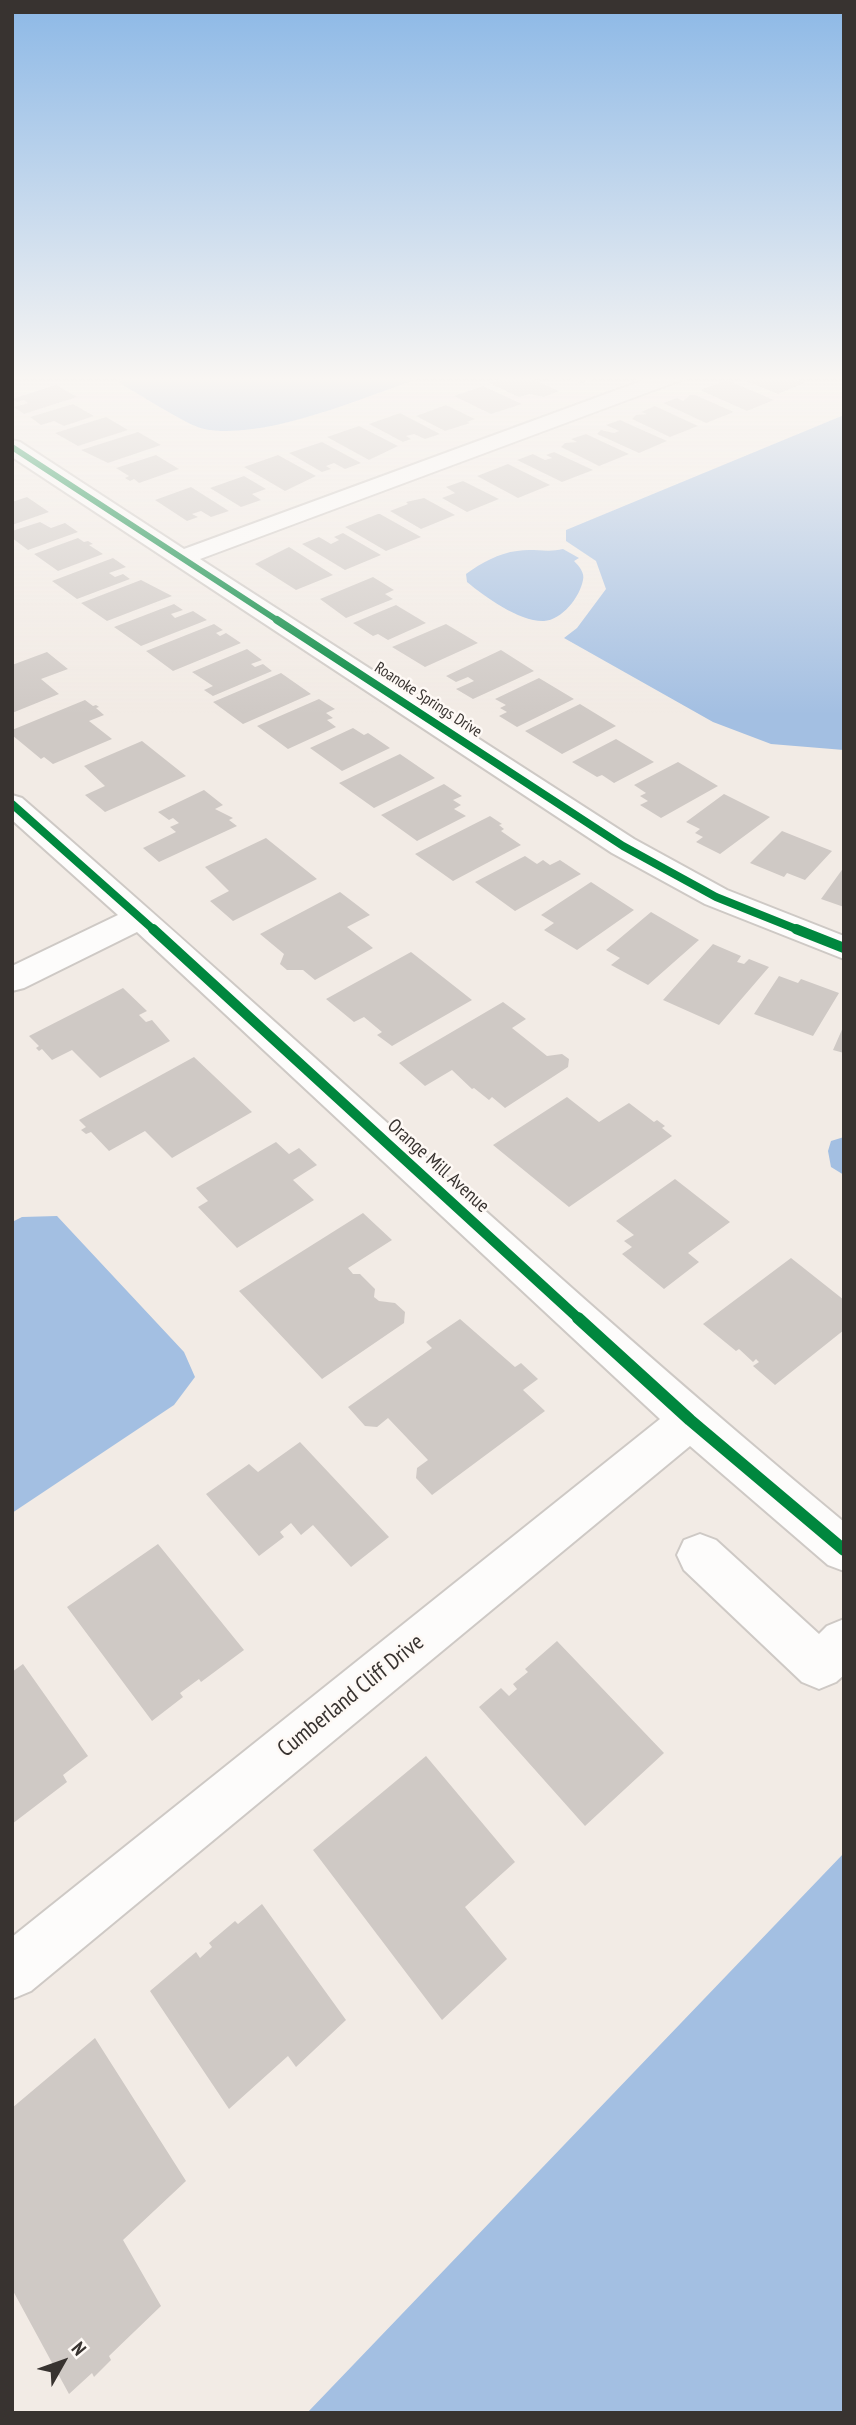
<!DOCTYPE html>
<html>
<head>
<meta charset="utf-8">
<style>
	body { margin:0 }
	#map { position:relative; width:856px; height:2425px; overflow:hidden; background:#f2ebe5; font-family:"PT Sans Narrow",sans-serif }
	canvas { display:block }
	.frame { position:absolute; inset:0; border:14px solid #383330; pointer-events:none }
	.north { position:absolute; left:28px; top:2327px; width:70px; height:70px; -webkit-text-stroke:5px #fef9f5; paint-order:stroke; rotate:50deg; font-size:19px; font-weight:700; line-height:28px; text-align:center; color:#383330 }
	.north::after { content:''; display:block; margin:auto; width:24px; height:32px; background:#383330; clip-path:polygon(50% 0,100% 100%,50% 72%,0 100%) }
</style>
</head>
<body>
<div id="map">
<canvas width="856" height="2425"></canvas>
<div class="frame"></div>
<div class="north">N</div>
</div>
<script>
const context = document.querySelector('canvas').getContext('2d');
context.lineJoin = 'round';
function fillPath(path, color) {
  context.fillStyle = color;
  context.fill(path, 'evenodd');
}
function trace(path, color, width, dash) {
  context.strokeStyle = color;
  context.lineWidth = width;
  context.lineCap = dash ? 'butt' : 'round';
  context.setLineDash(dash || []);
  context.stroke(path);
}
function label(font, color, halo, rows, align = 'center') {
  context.font = font + ' "PT Sans Narrow",sans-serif';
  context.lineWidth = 5;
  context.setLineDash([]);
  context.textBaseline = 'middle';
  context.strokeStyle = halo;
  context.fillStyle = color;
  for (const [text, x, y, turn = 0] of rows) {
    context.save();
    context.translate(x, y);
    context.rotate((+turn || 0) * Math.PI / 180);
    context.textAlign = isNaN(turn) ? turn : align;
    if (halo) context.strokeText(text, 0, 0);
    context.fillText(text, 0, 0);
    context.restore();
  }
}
fillPath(new Path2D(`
	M 124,376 L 426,376 C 366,396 266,441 204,429 C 186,425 138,393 119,383 Z
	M 844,415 L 844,750 L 771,744 L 713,722 L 564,638 L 577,628 L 606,589 L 596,561 L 566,541 L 566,530 Z
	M 563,549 L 579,558 L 574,561 C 579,566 585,573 583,580 C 580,597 562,620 544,621 C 520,622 485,597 467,582 L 466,574 C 481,563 499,553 517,551 C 533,548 547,553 563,549 Z
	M 844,1137 L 844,1175 L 831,1167 L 828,1151 L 831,1141 Z
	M 57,1216 L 184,1352 L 195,1377 L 174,1405 L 12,1513 L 12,1222 L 22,1217 Z
	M 844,1853 L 844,2413 L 307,2413 Z`), '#a3bfe2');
fillPath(new Path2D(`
	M 509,376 L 526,376 L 559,391 L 544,397 L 529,394 L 519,397 L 489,383 Z
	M 541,376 L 591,376 L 596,378 L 581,383 L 565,377 L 559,382 Z
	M 753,376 L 786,376 L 804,383 L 778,394 L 743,380 Z
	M 727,380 L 774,400 L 747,411 L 700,390 Z
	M 56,385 L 77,397 L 24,414 L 14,407 L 28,403 L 24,400 L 17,402 L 12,399 Z
	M 483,386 L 522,404 L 491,414 L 454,396 Z
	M 690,395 L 695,395 L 734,412 L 706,423 L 663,403 L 677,398 L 683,401 Z
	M 73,404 L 94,416 L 64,426 L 54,421 L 41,425 L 30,417 Z
	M 446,405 L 475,419 L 467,422 L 470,423 L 445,431 L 416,416 Z
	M 655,406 L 698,426 L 670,437 L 632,419 L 636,415 L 647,414 L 641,412 Z
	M 400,413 L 440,434 L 425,439 L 414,434 L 406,436 L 411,439 L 403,442 L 369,424 Z
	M 106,417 L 128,430 L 78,446 L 55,433 Z
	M 620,420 L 667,441 L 639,453 L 597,434 L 601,430 L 614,433 L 619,431 L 606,425 Z
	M 359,426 L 398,446 L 369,460 L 327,437 Z
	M 138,432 L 161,445 L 108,463 L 81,450 Z
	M 586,434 L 629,454 L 599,466 L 561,447 L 565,443 L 577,442 L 571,439 Z
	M 322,442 L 361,463 L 345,469 L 334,463 L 326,466 L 331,469 L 322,472 L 289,453 Z
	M 554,452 L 593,470 L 562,482 L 517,460 L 533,454 L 545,460 L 552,458 L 546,455 Z
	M 156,455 L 179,469 L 139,483 L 134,479 L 130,481 L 125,478 L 129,476 L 116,468 Z
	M 278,455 L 316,476 L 285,491 L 244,467 Z
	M 508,464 L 550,485 L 518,498 L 477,476 Z
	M 244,476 L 266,489 L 252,494 L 261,500 L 241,507 L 210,488 Z
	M 463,481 L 499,499 L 467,512 L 442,498 L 455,493 L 446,487 Z
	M 191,487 L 229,511 L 211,517 L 201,511 L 192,514 L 198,517 L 187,521 L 155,500 Z
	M 27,497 L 49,512 L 12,525 L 12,502 Z
	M 424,498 L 455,515 L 421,529 L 390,511 L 408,504 L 406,502 Z
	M 378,514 L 380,514 L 421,537 L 386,551 L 345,527 Z
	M 40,522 L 51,528 L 65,523 L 78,532 L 28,550 L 12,538 L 12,531 Z
	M 343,533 L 381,555 L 345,570 L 302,544 L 319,537 L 331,544 L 339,540 L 334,537 Z
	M 78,538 L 84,542 L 88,541 L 93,544 L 89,545 L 103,554 L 58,571 L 34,554 Z
	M 289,547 L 333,575 L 296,590 L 255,564 Z
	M 113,558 L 126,567 L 109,573 L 115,577 L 123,574 L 130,579 L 77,599 L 52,581 Z
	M 373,577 L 394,590 L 385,594 L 393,599 L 346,618 L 320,599 Z
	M 141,580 L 172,596 L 107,621 L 81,603 Z
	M 174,604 L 183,610 L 171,614 L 175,618 L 193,611 L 207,620 L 141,646 L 114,627 Z
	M 396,605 L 426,623 L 388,640 L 378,634 L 373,636 L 353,623 Z
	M 214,624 L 223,630 L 216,633 L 220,636 L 226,633 L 241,643 L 173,671 L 146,651 Z
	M 446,624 L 478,643 L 425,667 L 392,647 Z
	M 247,649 L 262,660 L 251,664 L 255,667 L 263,664 L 272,671 L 213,696 L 204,690 L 213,686 L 192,672 Z
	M 501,650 L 534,671 L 473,699 L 456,689 L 474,681 L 468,677 L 456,682 L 446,676 Z
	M 47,652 L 68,669 L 41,679 L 59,694 L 12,713 L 12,665 Z
	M 281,673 L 311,694 L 243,724 L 213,702 Z
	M 539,678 L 574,699 L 517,727 L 499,716 L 507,712 L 500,708 L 506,705 L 495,699 Z
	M 319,699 L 335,709 L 326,713 L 333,718 L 327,720 L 336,727 L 288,749 L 257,726 Z
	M 85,700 L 93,706 L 96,705 L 99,707 L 96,708 L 104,715 L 89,721 L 112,739 L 53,764 L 44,757 L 41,759 L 12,735 L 12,730 Z
	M 580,704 L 616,726 L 562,754 L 525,731 Z
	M 353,728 L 364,735 L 368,733 L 390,748 L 342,771 L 310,748 Z
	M 616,739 L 654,762 L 614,783 L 602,775 L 597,777 L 572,762 Z
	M 142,741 L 186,776 L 105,812 L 85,795 L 105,786 L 84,766 Z
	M 400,754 L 435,778 L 374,808 L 339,783 Z
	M 678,762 L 718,786 L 661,818 L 640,805 L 648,801 L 640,796 L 646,793 L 634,785 Z
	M 444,784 L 462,796 L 453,800 L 461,805 L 454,809 L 466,816 L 417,841 L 381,815 Z
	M 204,790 L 223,805 L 215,809 L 233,818 L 229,820 L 237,826 L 159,862 L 143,848 L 176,832 L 170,827 L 179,823 L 173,818 L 169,820 L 158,812 Z
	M 724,794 L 770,817 L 720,854 L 696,842 L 703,837 L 695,833 L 700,829 L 686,822 Z
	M 490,816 L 502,824 L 499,825 L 504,829 L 501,831 L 521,845 L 453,881 L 415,854 Z
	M 782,831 L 832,851 L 805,880 L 787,873 L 784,877 L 750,863 Z
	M 266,838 L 317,879 L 233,921 L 210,901 L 229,891 L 205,867 Z
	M 525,856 L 537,864 L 543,860 L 550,865 L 560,860 L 581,874 L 515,911 L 475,882 Z
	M 844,867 L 844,907 L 821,899 Z
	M 591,882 L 634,910 L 577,950 L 544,930 L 554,923 L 541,915 Z
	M 340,892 L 370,915 L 347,927 L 373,948 L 315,980 L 303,970 L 287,970 L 280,964 L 284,954 L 260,934 Z
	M 651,912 L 699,940 L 648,985 L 611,965 L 620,958 L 606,950 Z
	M 713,944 L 741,956 L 737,962 L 744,964 L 749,959 L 769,967 L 719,1025 L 663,1000 Z
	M 411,952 L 472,1000 L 392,1046 L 377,1035 L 382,1032 L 364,1017 L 354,1022 L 326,999 Z
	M 779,976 L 798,983 L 801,979 L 839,993 L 813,1036 L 754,1014 Z
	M 123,988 L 147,1011 L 139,1015 L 146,1022 L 152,1020 L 170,1041 L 100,1078 L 72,1050 L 52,1060 L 42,1049 L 39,1051 L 36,1048 L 39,1046 L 29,1036 Z
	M 503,1002 L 526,1019 L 512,1028 L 547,1056 L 562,1054 L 569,1059 L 568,1067 L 505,1108 L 492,1097 L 489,1100 L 474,1088 L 472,1089 L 452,1070 L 425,1086 L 399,1063 Z
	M 844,1025 L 844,1053 L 833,1050 Z
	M 194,1057 L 252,1112 L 172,1158 L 145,1131 L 109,1151 L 91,1132 L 86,1134 L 81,1130 L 86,1127 L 79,1120 Z
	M 567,1097 L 599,1122 L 629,1103 L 654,1122 L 657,1120 L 665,1126 L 662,1128 L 672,1136 L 569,1207 L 493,1145 Z
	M 276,1142 L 289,1154 L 299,1148 L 317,1165 L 293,1180 L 314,1200 L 237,1248 L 198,1207 L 208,1201 L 196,1188 Z
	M 675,1179 L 730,1222 L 688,1253 L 699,1262 L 664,1289 L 622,1254 L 632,1247 L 624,1241 L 634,1235 L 616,1221 Z
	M 363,1213 L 392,1240 L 348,1268 L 353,1274 L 360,1274 L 375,1289 L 374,1297 L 379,1301 L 395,1303 L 405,1312 L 404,1323 L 322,1379 L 239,1291 Z
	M 791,1258 L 844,1300 L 844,1330 L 775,1385 L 753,1366 L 759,1362 L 756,1359 L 753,1362 L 739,1349 L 736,1351 L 703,1324 Z
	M 460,1319 L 515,1367 L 521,1363 L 538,1379 L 523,1390 L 545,1411 L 432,1495 L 416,1478 L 417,1468 L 428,1460 L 388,1418 L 377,1427 L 365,1426 L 348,1407 L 432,1348 L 426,1342 Z
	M 300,1442 L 389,1537 L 351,1567 L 313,1525 L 301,1535 L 291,1523 L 280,1532 L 284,1537 L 259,1556 L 206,1494 L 249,1464 L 258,1472 Z
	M 158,1544 L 244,1650 L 201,1682 L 199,1679 L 180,1693 L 183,1697 L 152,1721 L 67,1607 Z
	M 557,1641 L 664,1753 L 585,1826 L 479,1707 L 501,1688 L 509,1696 L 517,1689 L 513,1684 L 528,1672 L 525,1669 Z
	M 23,1664 L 88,1756 L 63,1775 L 67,1782 L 12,1824 L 12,1672 Z
	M 426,1756 L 515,1862 L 465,1907 L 507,1959 L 442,2020 L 313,1850 Z
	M 262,1904 L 346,2020 L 296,2067 L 288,2056 L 229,2109 L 150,1991 L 196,1952 L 200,1958 L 212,1947 L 209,1943 L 235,1921 L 238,1924 Z
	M 95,2038 L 186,2181 L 123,2240 L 161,2306 L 109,2356 L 111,2360 L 94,2377 L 92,2373 L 69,2394 L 12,2289 L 12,2108 Z`), '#cfc9c5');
const minor = new Path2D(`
	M 655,376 L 684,376 L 681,380 L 200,559 L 634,839 L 727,890 L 844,936 L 844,959 L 705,904 L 612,853 L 12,457 L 12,440 L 20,442 L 184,549 Z
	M 12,795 L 22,798 C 298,1037 563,1289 844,1522 L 844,1571 L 828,1565 L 690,1446 L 31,1991 L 12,1999 L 12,1937 L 660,1419 L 137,932 L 24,988 L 12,991 L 12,966 L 118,915 L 12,820 Z
	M 700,1534 L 716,1540 L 819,1634 L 827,1626 L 844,1619 L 844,1675 L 836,1682 L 819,1689 L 802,1682 L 684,1570 L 677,1555 L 684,1540 Z`);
trace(minor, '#cec9c5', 4);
fillPath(minor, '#fdfcfb');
trace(new Path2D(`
	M 12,447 L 280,622`), '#00873e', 6);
trace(new Path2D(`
	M 277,620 L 623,846 L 716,897 L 801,931
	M 12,804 L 155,931`), '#00873e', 8);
trace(new Path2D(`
	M 153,929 L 580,1320
	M 796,929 L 844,948`), '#00873e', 10);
trace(new Path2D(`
	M 578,1318 L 690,1420 L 844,1550`), '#00873e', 12);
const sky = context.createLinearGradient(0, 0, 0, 715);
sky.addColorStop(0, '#8cb8e6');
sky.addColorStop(0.53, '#f9f6f3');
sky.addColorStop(1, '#f9f6f300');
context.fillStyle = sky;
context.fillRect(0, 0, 856, 715);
label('16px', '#383330', '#fef9f5', [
	["Roanoke Springs Drive",428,700,33]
]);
label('19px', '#383330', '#fef9f5', [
	["Orange Mill Avenue",438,1166,42]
]);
label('23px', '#383330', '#fef9f5', [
	["Cumberland Cliff Drive",351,1696,-39]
]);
</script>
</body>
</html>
